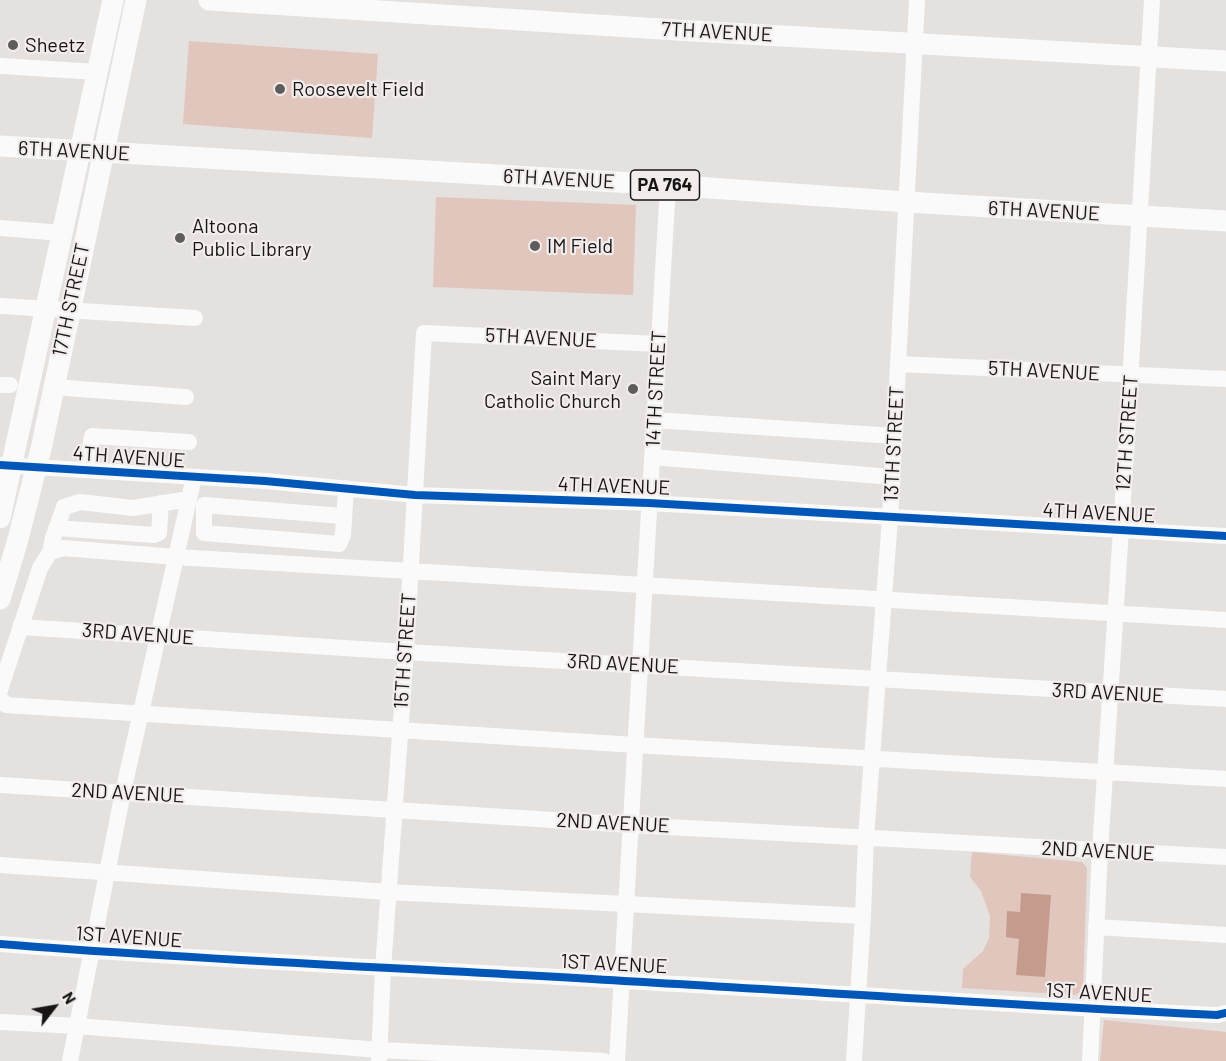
<!DOCTYPE html>
<html>
<head>
<meta charset="utf-8">
<style>
	body { margin:0 }
	#map { position:relative; width:1226px; height:1061px; overflow:hidden; background:#e4e1df; font-family:Barlow,sans-serif }
	canvas { display:block }
	.north { position:absolute; left:24px; top:977px; width:60px; height:60px; -webkit-text-stroke:4px #f2edec; paint-order:stroke; rotate:59deg; font-size:16px; font-weight:700; line-height:24px; text-align:center; color:#171515 }
	.north::after { content:''; display:block; margin:auto; width:21px; height:27px; background:#171515; clip-path:polygon(50% 0,100% 100%,50% 72%,0 100%) }
</style>
</head>
<body>
<div id="map">
<canvas width="1226" height="1061"></canvas>
<div class="north">N</div>
</div>
<script>
const context = document.querySelector('canvas').getContext('2d');
context.lineJoin = 'round';
function fillPath(path, color) {
  context.fillStyle = color;
  context.fill(path, 'evenodd');
}
function trace(path, color, width, dash) {
  context.strokeStyle = color;
  context.lineWidth = width;
  context.lineCap = dash ? 'butt' : 'round';
  context.setLineDash(dash || []);
  context.stroke(path);
}
function label(font, color, halo, rows, align = 'center') {
  context.font = font + ' Barlow,sans-serif';
  context.lineWidth = 4.5;
  context.setLineDash([]);
  context.textBaseline = 'middle';
  context.strokeStyle = halo;
  context.fillStyle = color;
  for (const [text, x, y, turn = 0] of rows) {
    context.save();
    context.translate(x, y);
    context.rotate((+turn || 0) * Math.PI / 180);
    context.textAlign = isNaN(turn) ? turn : align;
    if (halo) context.strokeText(text, 0, 0);
    context.fillText(text, 0, 0);
    context.restore();
  }
}
fillPath(new Path2D(`
	M 189,41 L 378,54 L 372,138 L 183,124 Z
	M 436,197 L 636,205 L 633,295 L 433,287 Z
	M 972,852 L 1082,862 L 1087,868 L 1083,991 L 1075,995 L 962,988 L 963,969 L 983,951 L 989,938 L 990,916 L 981,891 L 970,877 Z
	M 1104,1020 L 1226,1032 L 1226,1061 L 1100,1061 Z`), '#e1c6bd');
fillPath(new Path2D(`
	M 1021,893 L 1051,895 L 1045,977 L 1016,975 L 1019,939 L 1006,937 L 1007,911 L 1020,912 Z`), '#c59b8e');
trace(new Path2D(`
	M 0,66 L 97,72
	M 0,228 L 62,233
	M 0,306 L 195,318
	M 898,364 L 1226,379
	M 0,385 L 10,385
	M 53,387 L 186,397
	M 654,420 L 894,436
	M 652,457 L 892,477
	M 0,465 L 265,481 L 415,495 L 649,503 L 1226,536
	M 86,470 L 92,436 L 189,442
	M 343,516 L 204,505 L 204,533 L 339,544 L 343,535 L 346,488
	M 56,528 L 154,535 L 159,533 L 161,503
	M 50,552 L 53,538 L 64,507 L 80,502 L 133,508 L 189,499
	M 20,627 L 406,652 L 1226,699
	M 0,690 L 40,568 L 50,552 L 63,548 L 176,557 L 1226,620
	M 0,698 L 6,705 L 635,745 L 1226,779
	M 0,785 L 631,825 L 1226,857
	M 0,865 L 388,892 L 863,916
	M 1096,927 L 1226,935
	M 0,944 C 208,961 416,968 624,981 C 822,992 1019,1006 1217,1015 L 1226,1013
	M 0,1022 L 77,1026 L 380,1050 L 604,1061
	M 70,1061 L 123,792 L 194,477
	M 379,1061 L 383,969 L 406,652 L 424,333 L 658,344
	M 617,1061 L 668,185
	M 854,1061 L 863,916 L 866,837 L 890,518 L 917,0
	M 1090,1061 L 1100,851 L 1126,453 L 1152,0`), '#fbfafa', 16);
trace(new Path2D(`
	M 209,0 L 676,30 L 1226,61
	M 0,146 L 668,185 L 907,202 L 1226,221
	M 0,518 L 113,0
	M 0,599 L 17,543 L 41,449 L 136,0`), '#fbfafa', 21);
trace(new Path2D(`
	M 0,465 L 265,481 L 415,495 L 649,503 L 1226,536
	M 0,944 C 208,961 416,968 624,981 C 822,992 1019,1006 1217,1015 L 1226,1013`), '#0057b8', 8);
for (const [x, y, r, color] of [
	[13,45,6,"#5f5c5c"],
	[280,89,6,"#5f5c5c"],
	[180,238,6,"#5f5c5c"],
	[535,246,6,"#5f5c5c"],
	[633,389,6,"#5f5c5c"]
]) {
  const dot = new Path2D();
  dot.arc(x, y, r, 0, 2 * Math.PI);
  context.fillStyle = color;
  context.fill(dot);
  trace(dot, '#f2edec', 2);
}
for (const [x, y, w] of [
	[665,185,69]
]) {
  const box = new Path2D();
  box.roundRect(x - w / 2, y - 15, w, 30, 4.5);
  context.fillStyle = '#f2edec';
  context.fill(box);
  trace(box, '#171515', 1.5);
}
label('bold 18px', '#171515', null, [
	["PA 764",665,185]
]);
label('20px', '#171515', '#f2edec', [
	["7TH AVENUE",717,32,3],
	["6TH AVENUE",74,151,3],
	["6TH AVENUE",559,179,3],
	["6TH AVENUE",1044,211,3],
	["17TH STREET",71,300,-78],
	["5TH AVENUE",541,338,3],
	["5TH AVENUE",1044,371,3],
	["14TH STREET",656,389,-87],
	["12TH STREET",1127,433,-86],
	["13TH STREET",894,444,-87],
	["4TH AVENUE",129,457,4],
	["4TH AVENUE",614,486,2],
	["4TH AVENUE",1099,513,3],
	["3RD AVENUE",138,634,4],
	["15TH STREET",405,651,-86],
	["3RD AVENUE",623,664,3],
	["3RD AVENUE",1108,693,3],
	["2ND AVENUE",128,793,3],
	["2ND AVENUE",613,823,3],
	["2ND AVENUE",1098,851,3],
	["1ST AVENUE",129,937,4],
	["1ST AVENUE",614,964,3],
	["1ST AVENUE",1099,993,3]
]);
label('20px', '#171515', '#f2edec', [
	["Sheetz",25,45],
	["Roosevelt Field",292,89],
	["Altoona",192,226],
	["Public Library",192,249],
	["IM Field",547,246],
	["Saint Mary",621,378,"right"],
	["Catholic Church",621,401,"right"]
], 'left');
</script>
</body>
</html>
